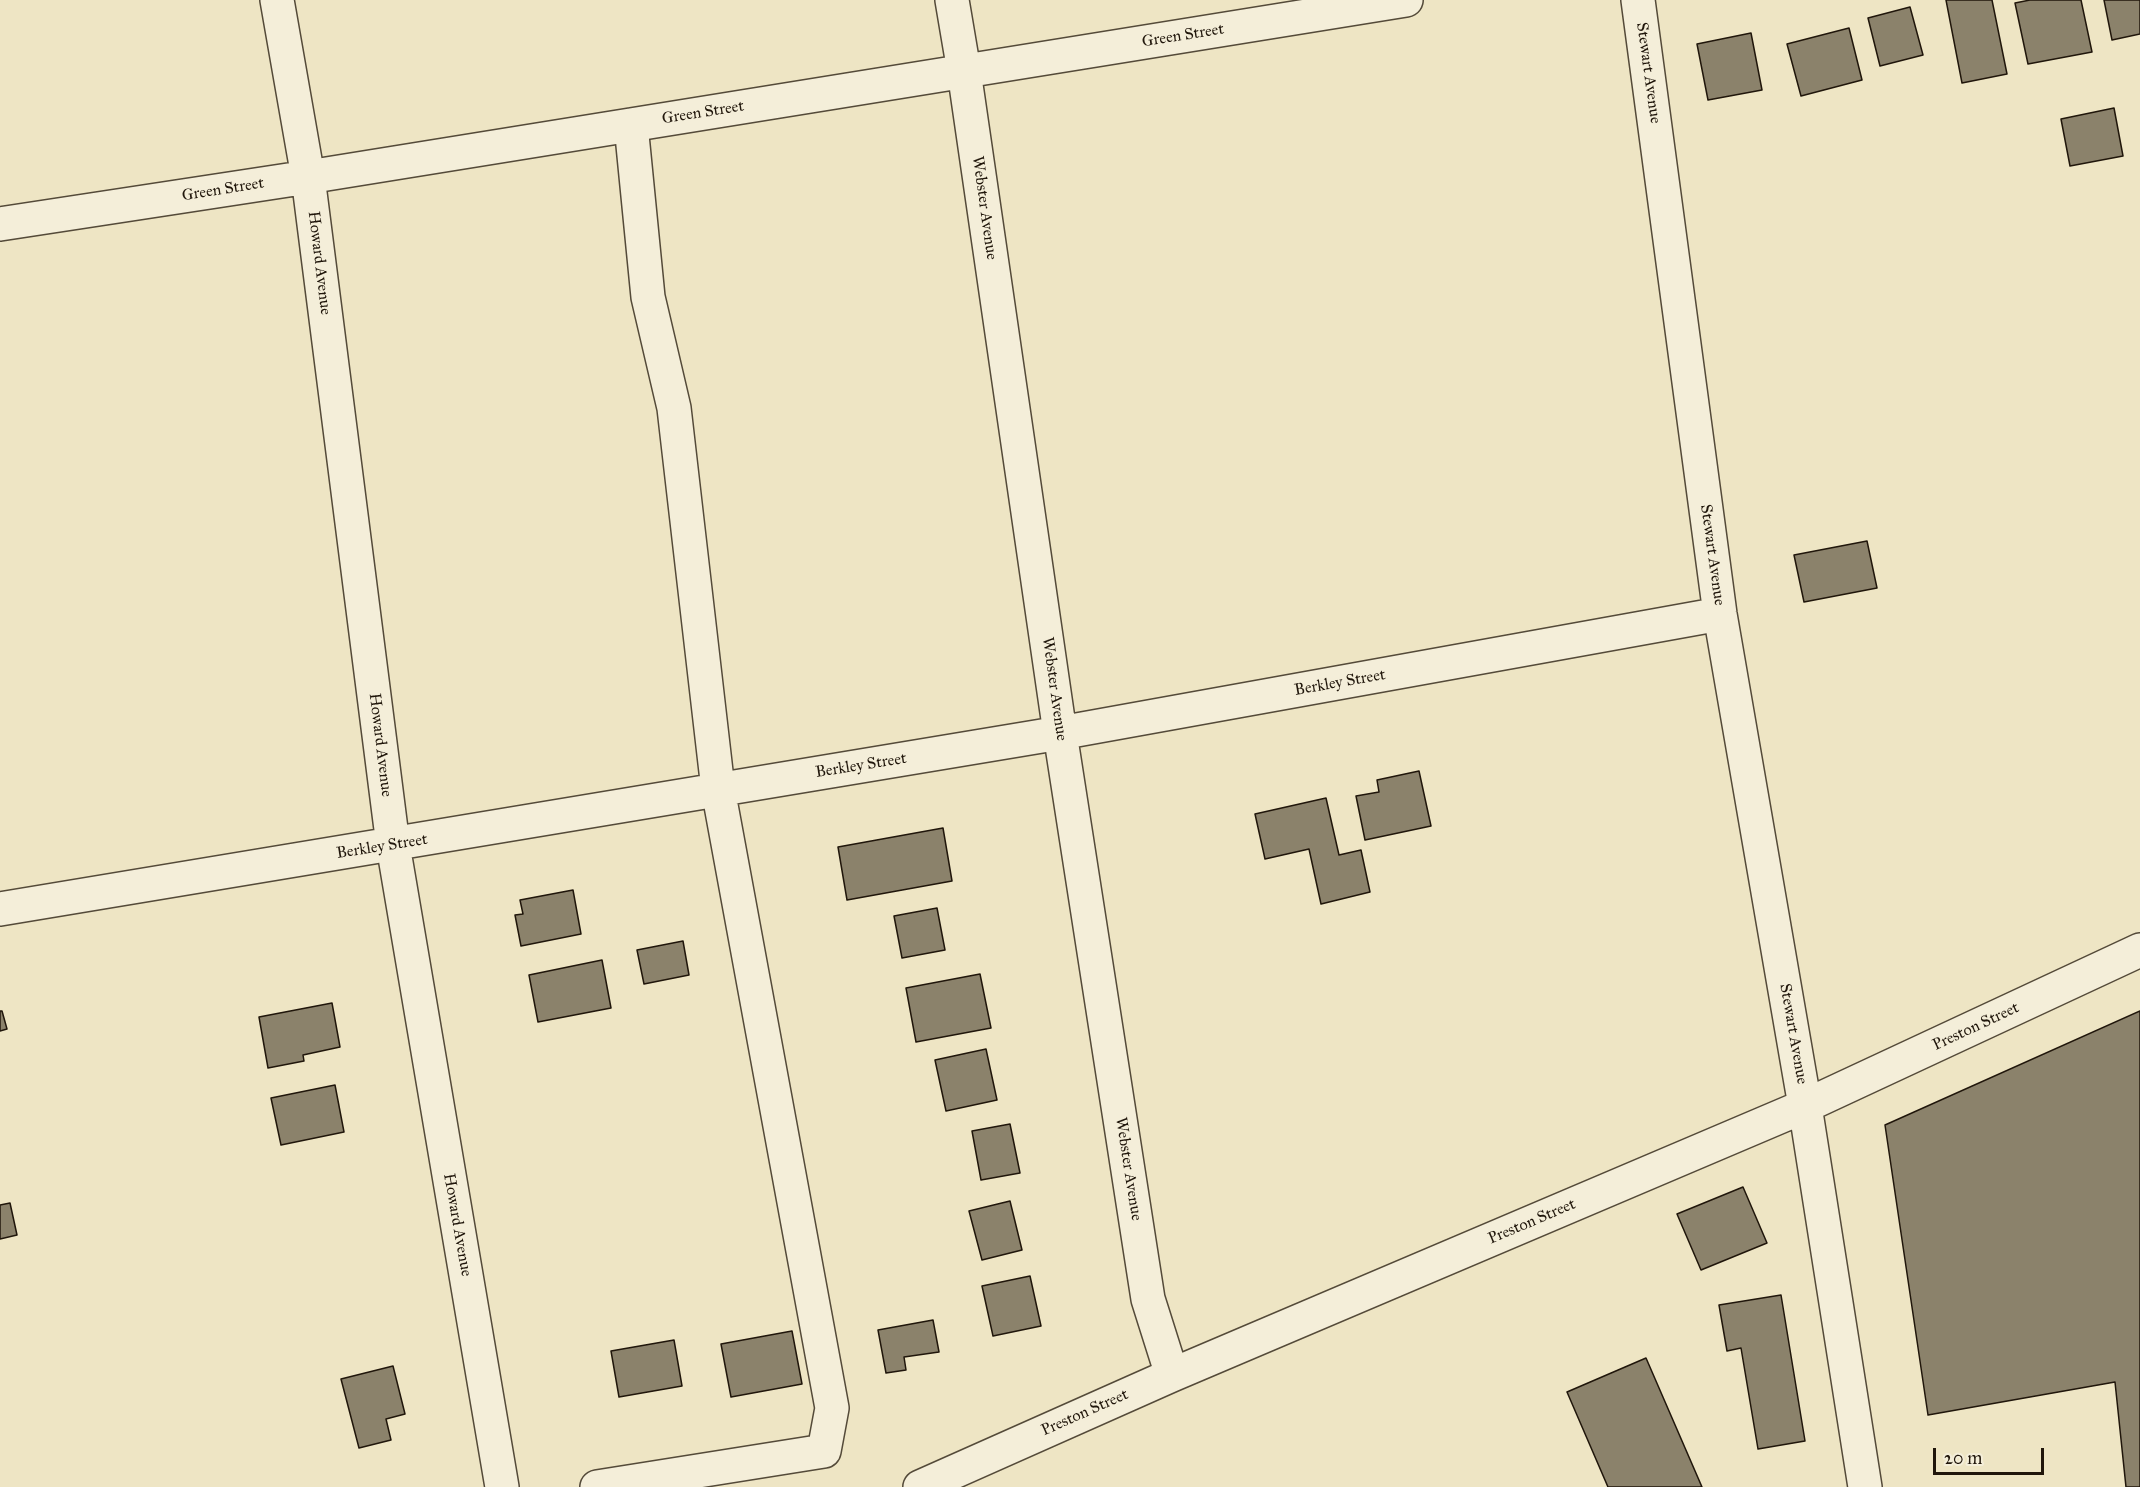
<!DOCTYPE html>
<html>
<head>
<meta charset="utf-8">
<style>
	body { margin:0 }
	#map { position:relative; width:2140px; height:1487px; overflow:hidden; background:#eee5c4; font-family:"IM FELL Great Primer",serif }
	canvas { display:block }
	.scale { position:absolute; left:1933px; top:1448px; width:111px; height:27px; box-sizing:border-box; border:3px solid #20160b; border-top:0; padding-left:8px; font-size:18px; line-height:21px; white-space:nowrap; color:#20160b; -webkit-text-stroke:4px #f4eed9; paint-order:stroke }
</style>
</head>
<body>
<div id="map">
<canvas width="2140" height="1487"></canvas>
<div class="scale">20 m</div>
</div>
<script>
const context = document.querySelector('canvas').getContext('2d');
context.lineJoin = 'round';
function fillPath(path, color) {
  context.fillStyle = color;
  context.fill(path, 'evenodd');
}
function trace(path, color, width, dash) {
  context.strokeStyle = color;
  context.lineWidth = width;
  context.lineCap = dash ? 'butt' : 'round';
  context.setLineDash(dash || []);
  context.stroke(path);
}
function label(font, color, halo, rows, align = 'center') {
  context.font = font + ' "IM FELL Great Primer",serif';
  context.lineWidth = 5;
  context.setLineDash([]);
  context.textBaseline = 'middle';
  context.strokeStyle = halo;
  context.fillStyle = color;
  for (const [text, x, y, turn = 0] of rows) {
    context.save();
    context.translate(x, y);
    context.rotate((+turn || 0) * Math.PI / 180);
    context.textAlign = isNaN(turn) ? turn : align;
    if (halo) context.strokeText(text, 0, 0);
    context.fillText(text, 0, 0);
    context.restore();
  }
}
const building = new Path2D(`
	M 1946,0 L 1992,0 L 2007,74 L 1962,83 Z
	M 2030,0 L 2081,0 L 2092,52 L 2028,64 L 2015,3 Z
	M 2104,0 L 2140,0 L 2140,34 L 2112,40 Z
	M 1910,7 L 1923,55 L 1880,66 L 1868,18 Z
	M 1849,28 L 1862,80 L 1801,96 L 1787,44 Z
	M 1751,33 L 1762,90 L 1708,100 L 1697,44 Z
	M 2114,108 L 2123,156 L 2070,166 L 2061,119 Z
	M 1867,541 L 1877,588 L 1804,602 L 1794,555 Z
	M 1419,771 L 1431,826 L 1365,840 L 1356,796 L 1379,792 L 1377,780 Z
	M 1326,798 L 1339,855 L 1361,850 L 1370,892 L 1321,904 L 1309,849 L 1265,859 L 1255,814 Z
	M 943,828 L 952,881 L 847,900 L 838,847 Z
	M 573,890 L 581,934 L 521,946 L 515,915 L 523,914 L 520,900 Z
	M 937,908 L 945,950 L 902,958 L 894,916 Z
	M 683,941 L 689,975 L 644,984 L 637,950 Z
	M 602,960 L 611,1008 L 538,1022 L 529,975 Z
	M 980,974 L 991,1028 L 916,1042 L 906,988 Z
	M 332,1003 L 340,1047 L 303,1055 L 304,1061 L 268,1068 L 259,1017 Z
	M 0,1011 L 2,1011 L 7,1029 L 0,1031 Z
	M 2140,1011 L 2140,1487 L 2126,1487 L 2115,1382 L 1928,1415 L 1885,1125 Z
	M 986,1049 L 997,1100 L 946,1111 L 935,1060 Z
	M 335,1085 L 344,1132 L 281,1145 L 271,1098 Z
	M 1010,1124 L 1020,1173 L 981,1180 L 972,1131 Z
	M 1743,1187 L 1767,1243 L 1701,1270 L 1677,1214 Z
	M 1010,1201 L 1022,1250 L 982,1260 L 969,1211 Z
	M 10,1203 L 17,1235 L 0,1239 L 0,1205 Z
	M 1030,1276 L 1041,1326 L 993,1336 L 982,1286 Z
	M 1781,1295 L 1805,1441 L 1758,1449 L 1741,1348 L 1727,1351 L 1719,1305 Z
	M 933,1320 L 939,1352 L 904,1357 L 906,1370 L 886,1373 L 878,1330 Z
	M 792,1331 L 802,1384 L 731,1397 L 721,1344 Z
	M 674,1340 L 682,1386 L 619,1397 L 611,1351 Z
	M 1646,1358 L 1702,1487 L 1608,1487 L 1567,1392 Z
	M 393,1366 L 405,1414 L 386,1419 L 391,1440 L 359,1448 L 341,1379 Z`);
fillPath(building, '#8b826b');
trace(building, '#20160b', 1.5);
const minor = new Path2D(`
	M 277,0 L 308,177 L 393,845 L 502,1487
	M 952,0 L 964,71 L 1060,733 L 1148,1299 L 1172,1375
	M 1638,0 L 1720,614 L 1805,1106 L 1865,1487
	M 0,224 L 308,177 L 1406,0
	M 0,909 L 1060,733 L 1720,614
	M 597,1487 L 824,1451 L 832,1408 L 718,789 L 674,408 L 648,297 L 631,125
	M 920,1487 L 1172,1375 L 1805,1106 L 2140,950`);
trace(minor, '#544a39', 36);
trace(minor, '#f4eed9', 33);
label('16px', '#20160b', '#f4eed9', [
	["Green Street",1183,36,-9],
	["Stewart Avenue",1648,73,82],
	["Green Street",703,113,-9],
	["Green Street",223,190,-9],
	["Webster Avenue",984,208,82],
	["Howard Avenue",319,263,83],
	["Stewart Avenue",1712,555,82],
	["Berkley Street",1340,683,-10],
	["Webster Avenue",1054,689,82],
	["Howard Avenue",380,745,83],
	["Berkley Street",861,766,-9],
	["Berkley Street",382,847,-9],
	["Preston Street",1976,1027,-25],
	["Stewart Avenue",1793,1034,80],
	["Webster Avenue",1128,1169,81],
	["Preston Street",1532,1222,-23],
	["Howard Avenue",457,1225,80],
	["Preston Street",1085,1413,-24]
]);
</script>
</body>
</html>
